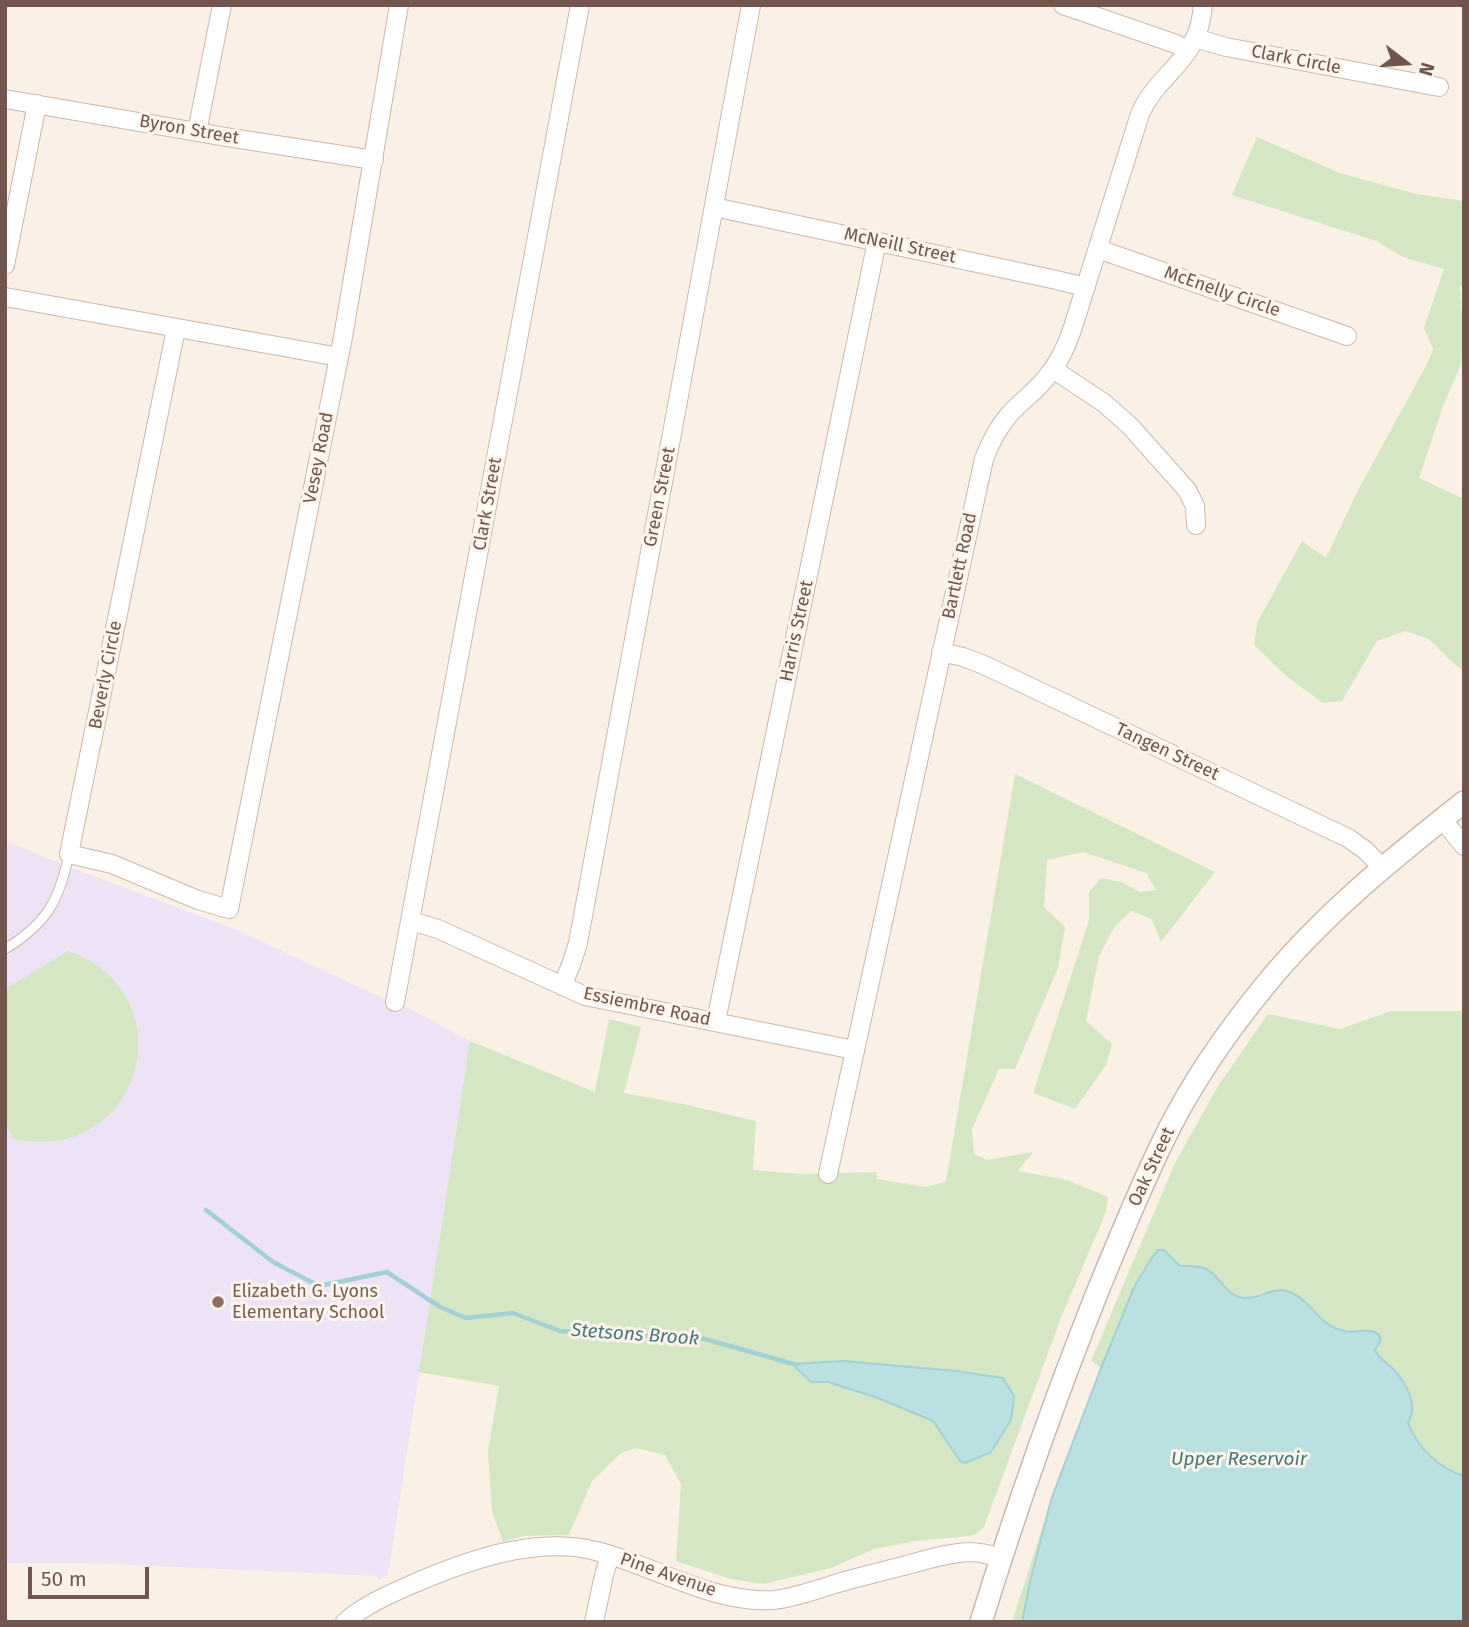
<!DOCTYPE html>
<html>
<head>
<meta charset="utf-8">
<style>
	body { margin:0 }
	#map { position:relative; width:1469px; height:1627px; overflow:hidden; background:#faf0e5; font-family:"Fira Sans",sans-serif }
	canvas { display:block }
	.frame { position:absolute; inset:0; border:7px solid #70564d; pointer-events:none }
	.north { position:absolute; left:1371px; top:28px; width:70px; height:70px; -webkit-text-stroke:5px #fdf4eb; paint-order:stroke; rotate:107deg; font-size:19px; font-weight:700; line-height:28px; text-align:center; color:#70564d }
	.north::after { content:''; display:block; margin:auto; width:24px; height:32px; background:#70564d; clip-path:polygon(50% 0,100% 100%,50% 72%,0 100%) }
	.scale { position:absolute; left:28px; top:1567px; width:121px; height:32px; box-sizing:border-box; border:4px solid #70564d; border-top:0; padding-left:9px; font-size:21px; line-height:24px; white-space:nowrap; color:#70564d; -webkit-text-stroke:5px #fdf4eb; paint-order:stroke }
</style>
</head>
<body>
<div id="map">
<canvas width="1469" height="1627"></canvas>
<div class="frame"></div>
<div class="north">N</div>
<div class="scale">50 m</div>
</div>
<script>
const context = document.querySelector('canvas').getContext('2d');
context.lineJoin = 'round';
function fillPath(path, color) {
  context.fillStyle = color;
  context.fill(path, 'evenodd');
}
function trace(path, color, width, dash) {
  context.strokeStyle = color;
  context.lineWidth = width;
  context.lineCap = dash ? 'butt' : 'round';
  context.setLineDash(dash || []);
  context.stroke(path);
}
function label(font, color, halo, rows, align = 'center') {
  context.font = font + ' "Fira Sans",sans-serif';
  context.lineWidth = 6;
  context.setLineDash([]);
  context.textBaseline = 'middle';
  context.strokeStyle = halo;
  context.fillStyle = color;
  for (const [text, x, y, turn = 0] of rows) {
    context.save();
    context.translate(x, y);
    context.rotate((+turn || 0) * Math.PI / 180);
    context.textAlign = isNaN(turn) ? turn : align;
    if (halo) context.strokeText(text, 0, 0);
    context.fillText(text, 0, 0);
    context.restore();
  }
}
fillPath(new Path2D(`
	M 5,840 L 51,860 L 237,930 L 380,997 L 408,1008 L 470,1041 L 388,1575 L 378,1581 L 378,1576 L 87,1563 L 5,1563 Z`), '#ede2f6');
fillPath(new Path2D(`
	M 1257,137 L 1340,173 L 1416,194 L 1463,201 L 1464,200 L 1464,280 L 1460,288 L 1464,346 L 1460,366 L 1442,409 L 1419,478 L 1464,499 L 1464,671 L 1453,663 L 1429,639 L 1405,631 L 1377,641 L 1342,701 L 1323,703 L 1286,676 L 1254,645 L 1257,623 L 1302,541 L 1326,558 L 1357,492 L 1427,364 L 1433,349 L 1424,328 L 1444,269 L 1403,257 L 1376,241 L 1232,195 Z
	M 1015,774 L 1215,872 L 1161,942 L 1152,919 L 1131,911 L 1115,926 L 1099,956 L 1086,1021 L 1112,1044 L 1106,1065 L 1075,1109 L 1033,1093 L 1089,920 L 1089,892 L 1101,878 L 1121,882 L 1140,892 L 1156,890 L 1146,873 L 1083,852 L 1047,860 L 1044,907 L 1065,927 L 1058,968 L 1015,1069 L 999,1069 L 972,1129 L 974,1154 L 987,1160 L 1033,1152 L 1018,1171 L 1067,1180 L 1108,1197 L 1106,1212 L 1062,1315 L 984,1527 L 976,1534 L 970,1536 L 915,1541 L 874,1549 L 831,1568 L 763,1584 L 731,1579 L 676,1561 L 681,1484 L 665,1455 L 636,1448 L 621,1453 L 592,1481 L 569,1535 L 523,1536 L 503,1542 L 492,1512 L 488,1451 L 499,1386 L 419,1372 L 470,1041 L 595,1092 L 609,1019 L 641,1027 L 624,1093 L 683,1104 L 756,1121 L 753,1170 L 800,1174 L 876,1172 L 877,1179 L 927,1187 L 946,1181 Z
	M 68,951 C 190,994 142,1167 13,1139 L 5,1123 L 5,989 Z
	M 1391,1011 L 1461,1011 L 1464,1013 L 1464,1476 C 1438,1468 1419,1448 1408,1424 L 1412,1414 L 1412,1405 L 1405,1385 L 1394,1369 L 1376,1354 L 1374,1350 L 1376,1346 L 1370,1331 C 1348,1332 1336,1332 1319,1317 C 1315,1314 1312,1308 1308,1305 C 1304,1302 1272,1292 1267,1292 C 1257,1293 1251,1300 1240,1297 C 1231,1295 1226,1287 1220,1280 C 1191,1252 1165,1272 1135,1285 L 1101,1368 L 1091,1361 L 1175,1163 L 1218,1086 L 1268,1014 L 1340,1029 Z
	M 1051,1500 L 1030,1582 L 1022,1622 L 1012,1622 Z`), '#d5e6c5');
const water = new Path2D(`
	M 1158,1250 L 1164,1250 L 1180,1266 C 1188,1266 1198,1265 1206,1269 C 1219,1275 1225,1293 1239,1297 C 1255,1302 1270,1287 1286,1291 C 1308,1296 1316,1321 1337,1329 C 1341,1330 1344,1331 1348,1332 C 1355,1332 1383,1326 1380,1341 C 1379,1344 1376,1347 1375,1350 C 1378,1357 1384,1361 1390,1366 C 1401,1376 1411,1392 1412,1407 C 1413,1413 1410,1418 1408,1423 C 1418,1448 1438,1468 1464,1476 L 1464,1622 L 1022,1622 L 1030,1582 L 1051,1500 L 1101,1368 L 1124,1312 L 1135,1285 L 1153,1256 Z
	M 843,1361 L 956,1371 L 1003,1378 L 1014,1396 L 1011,1420 L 991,1452 L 965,1463 L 960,1461 L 933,1421 L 878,1398 L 828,1382 L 811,1382 L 792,1364 Z`);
fillPath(water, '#bbe0e2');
trace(water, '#a3d0d2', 2);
trace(new Path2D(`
	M 206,1210 L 273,1262 L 319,1286 L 387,1272 L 440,1307 L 466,1318 L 513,1313 L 560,1331 L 705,1339 L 797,1365`), '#a3d0d2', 4.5);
const service = new Path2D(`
	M 5,949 C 46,924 59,902 69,854`);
const minor = new Path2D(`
	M 1063,5 L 1176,44 L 1188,51
	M 1195,38 L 1226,47 L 1439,87
	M 5,99 L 226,137 L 374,160
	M 197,132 L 222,5
	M 714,207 L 1052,279 L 1086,287
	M 1098,249 L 1347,336
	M 5,265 L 37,104
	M 5,297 L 339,357
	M 176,329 L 69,854 L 112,864 L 198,900 L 229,909 L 343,337 L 399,5
	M 1053,369 L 1104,403 L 1130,426 L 1187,490 L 1195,506 L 1196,525
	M 941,652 L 963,657 L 984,665 L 1348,838 L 1365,850 L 1383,868
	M 1442,819 L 1464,846
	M 411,921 L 438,929 L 585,996 L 854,1050
	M 562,986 L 571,965 L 578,943 L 751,5
	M 395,1002 L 580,5
	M 716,1021 L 877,241
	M 828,1174 L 984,459 C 990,443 997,429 1008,416 C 1020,402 1035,392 1046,378 C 1058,364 1066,348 1072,330 L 1140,114 C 1153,83 1182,67 1195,38 C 1200,28 1202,16 1203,5
	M 345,1622 C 366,1604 390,1594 415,1583 C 471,1559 539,1535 600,1552 C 656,1567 714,1604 774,1600 C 795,1598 815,1590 835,1584 C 859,1577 883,1571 907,1565 C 928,1559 949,1553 970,1552 C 981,1552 991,1555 1001,1558
	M 594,1622 L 604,1575 L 610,1555`);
const tertiary = new Path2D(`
	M 981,1622 C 1016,1509 1055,1398 1099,1288 C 1121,1235 1143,1180 1169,1129 C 1195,1078 1227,1032 1263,988 C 1321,916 1392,859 1464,802`);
trace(service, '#cab7ac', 11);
trace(minor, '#cab7ac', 20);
trace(tertiary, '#cab7ac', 24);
trace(service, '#fff', 9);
trace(minor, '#fff', 18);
trace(tertiary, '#fff', 21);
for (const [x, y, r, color] of [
	[218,1302,7,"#8d6e63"]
]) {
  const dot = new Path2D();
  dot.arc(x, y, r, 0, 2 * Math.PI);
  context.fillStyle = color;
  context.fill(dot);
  trace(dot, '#fdf4eb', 2.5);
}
label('18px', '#70564d', '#fdf4eb', [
	["Clark Circle",1296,60,11],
	["Byron Street",189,130,10],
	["McNeill Street",900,246,12],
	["McEnelly Circle",1222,292,19],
	["Vesey Road",319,458,-79],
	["Green Street",660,497,-79],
	["Clark Street",488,504,-80],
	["Bartlett Road",960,566,-78],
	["Harris Street",797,631,-78],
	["Beverly Circle",106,675,-79],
	["Tangen Street",1167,752,25],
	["Essiembre Road",647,1007,12],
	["Oak Street",1152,1167,-65],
	["Pine Avenue",668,1575,19]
]);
label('18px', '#785e54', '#fdf4eb', [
	["Elizabeth G. Lyons",232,1292],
	["Elementary School",232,1313]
], 'left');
label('italic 19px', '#45777b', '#fdf4eb', [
	["Stetsons Brook",635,1335,4],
	["Upper Reservoir",1239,1460]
]);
</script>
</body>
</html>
